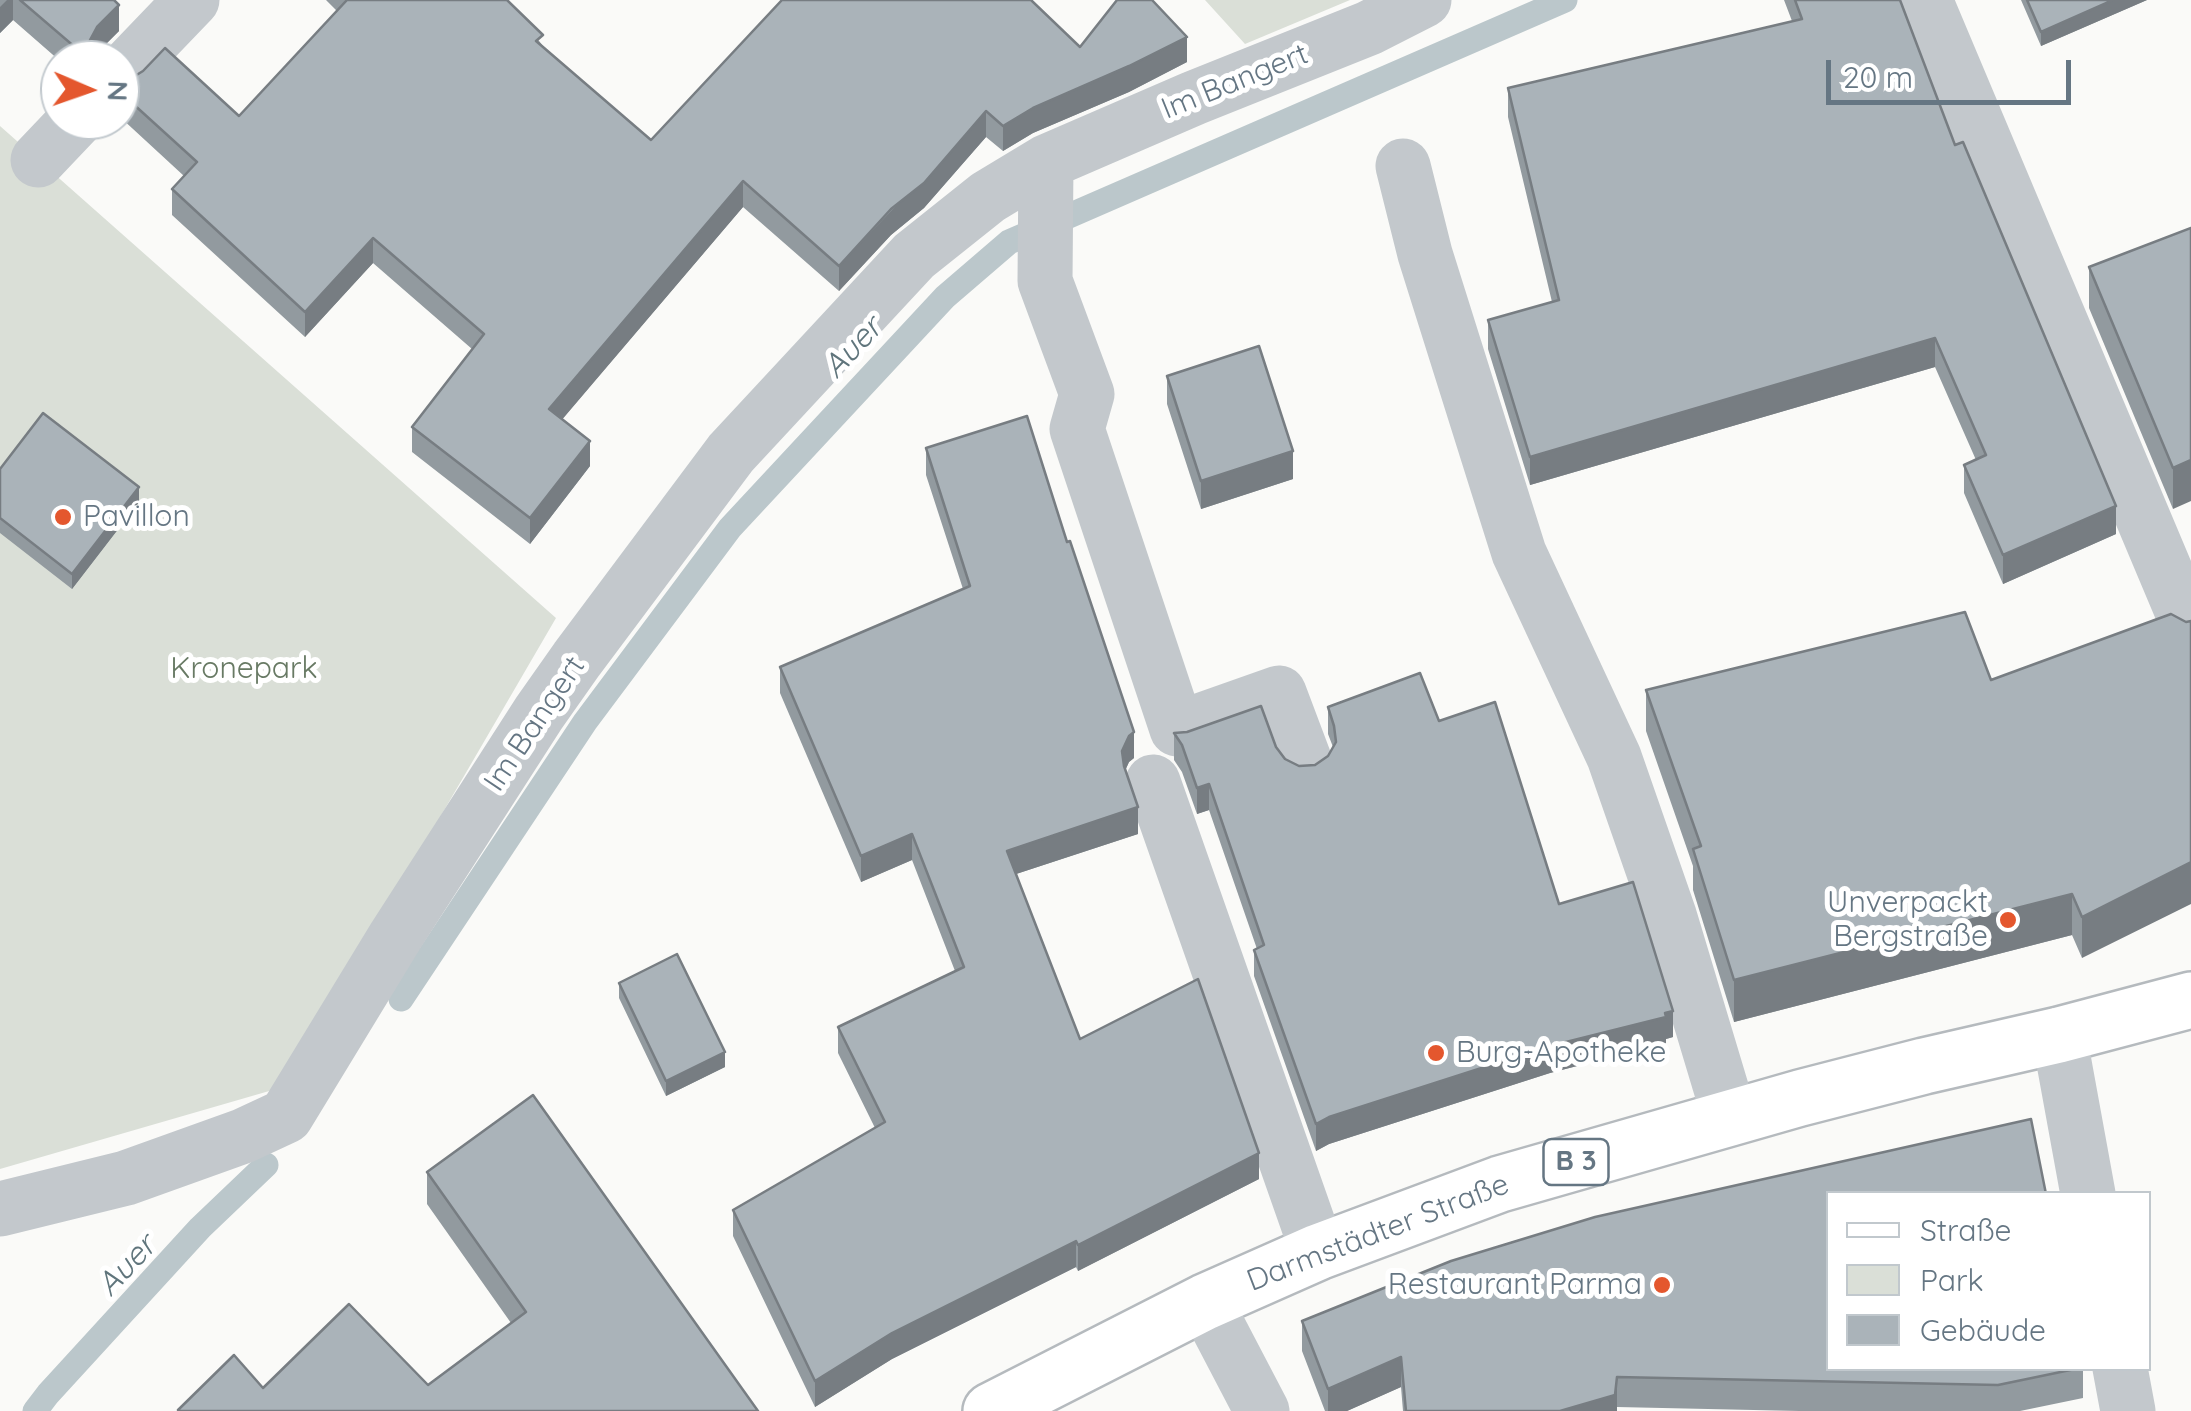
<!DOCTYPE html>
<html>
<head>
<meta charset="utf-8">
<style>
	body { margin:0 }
	#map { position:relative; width:2191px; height:1411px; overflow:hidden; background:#fafaf8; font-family:Quicksand,sans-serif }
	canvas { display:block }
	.legend { position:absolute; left:1826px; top:1191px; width:325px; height:180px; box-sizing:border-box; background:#fff; border:2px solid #c1c8cd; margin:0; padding:12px 18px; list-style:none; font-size:30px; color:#657683 }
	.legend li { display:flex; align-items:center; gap:20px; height:50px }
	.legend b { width:50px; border:2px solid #c1c8cd }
	.north { position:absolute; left:40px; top:40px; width:100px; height:100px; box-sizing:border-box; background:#fff; border:2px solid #c1c8cd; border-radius:50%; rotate:92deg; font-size:28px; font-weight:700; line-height:40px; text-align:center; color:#657683 }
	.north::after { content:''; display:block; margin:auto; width:35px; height:45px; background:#e4572e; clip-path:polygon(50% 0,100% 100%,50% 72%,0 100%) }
	.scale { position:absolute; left:1826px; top:60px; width:245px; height:45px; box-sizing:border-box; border:5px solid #657683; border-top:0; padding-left:12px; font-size:30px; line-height:35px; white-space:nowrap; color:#657683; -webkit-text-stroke:8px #fff; paint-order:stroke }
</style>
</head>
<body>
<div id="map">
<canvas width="2191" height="1411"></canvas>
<ul class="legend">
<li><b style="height:12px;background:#fff"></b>Straße</li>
<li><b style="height:28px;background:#dadfd7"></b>Park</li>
<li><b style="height:28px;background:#aab3b9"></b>Gebäude</li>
</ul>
<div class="north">N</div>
<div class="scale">20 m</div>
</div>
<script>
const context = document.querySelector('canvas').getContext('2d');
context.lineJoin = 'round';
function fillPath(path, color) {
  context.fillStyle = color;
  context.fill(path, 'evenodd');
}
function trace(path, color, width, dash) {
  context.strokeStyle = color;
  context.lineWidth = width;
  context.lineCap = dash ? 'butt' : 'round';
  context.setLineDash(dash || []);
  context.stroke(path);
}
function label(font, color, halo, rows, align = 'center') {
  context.font = font + ' Quicksand,sans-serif';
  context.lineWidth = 10;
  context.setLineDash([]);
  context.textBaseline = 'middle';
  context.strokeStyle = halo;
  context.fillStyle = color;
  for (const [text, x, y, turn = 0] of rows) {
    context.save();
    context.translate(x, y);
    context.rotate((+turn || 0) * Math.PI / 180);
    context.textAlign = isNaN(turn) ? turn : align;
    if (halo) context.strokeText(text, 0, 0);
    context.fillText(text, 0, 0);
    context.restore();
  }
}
fillPath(new Path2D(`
	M 1205,0 L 1350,0 L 1245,44 Z
	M 0,126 L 556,618 L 283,1087 L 0,1169 Z`), '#dadfd7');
trace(new Path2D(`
	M 401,999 L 585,722 L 730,528 L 945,297 L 1009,242 L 1565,0
	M 35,1411 L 48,1394 L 200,1228 L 266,1165`), '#bbc7cb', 25);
const major = new Path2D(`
	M 991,1411 L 1205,1302 L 1318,1252 L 1500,1184 L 1800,1098 L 1924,1066 L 2059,1035 L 2191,1000`);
trace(major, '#b5babe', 60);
trace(new Path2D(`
	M 1925,0 L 2191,632
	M 120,75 L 192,0
	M 38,160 L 76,120
	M 1046,162 L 1045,281 L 1087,394 L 1077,429 L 1177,729 L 1279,693 L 1305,762
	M 1403,166 L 1425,254 L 1519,553 L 1614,757 L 1669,915 L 1730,1118
	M 1153,782 L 1318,1252
	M 2059,1035 L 2088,1194
	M 0,1209 L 126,1178 L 243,1136 L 286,1116 L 395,937 L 539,713 L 577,659 L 731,453 L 914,256 L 988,197 L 1046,162 L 1194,98 L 1369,28 L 1424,0
	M 1205,1302 L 1262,1411
	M 2120,1368 L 2128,1411`), '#c3c8cc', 55);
trace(major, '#fff', 55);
fillPath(new Path2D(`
	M 0,0 L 114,0 L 119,31 L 97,53 L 94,60 L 60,61 L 13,20 L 0,33 Z
	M 326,0 L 507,0 L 543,46 L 651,140 L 1080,47 L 1187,62 L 1129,92 L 1033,133 L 1003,151 L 986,137 L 924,208 L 891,235 L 839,291 L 743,207 L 562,419 L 590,466 L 530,544 L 412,452 L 412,427 L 472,349 L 373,263 L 305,337 L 172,215 L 172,189 L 184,176 L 120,117 L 120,79 L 239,116 L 337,11 Z
	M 1784,0 L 1900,0 L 1955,145 L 2116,534 L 2003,584 L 1964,493 L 1964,465 L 1976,460 L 1935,367 L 1530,485 L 1488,349 L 1488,320 L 1552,302 L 1508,117 L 1508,88 L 1792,21 Z
	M 2021,0 L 2147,0 L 2041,46 Z
	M 2191,228 L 2173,509 L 2089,308 L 2089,267 Z
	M 1167,376 L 1293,479 L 1201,509 L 1167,404 Z
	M 926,448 L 1134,758 L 1129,762 L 1125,771 L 1138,834 L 1016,874 L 1080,1039 L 1259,1179 L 1078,1271 L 1076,1267 L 892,1359 L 815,1407 L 733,1236 L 733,1210 L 875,1128 L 838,1053 L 838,1027 L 955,971 L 912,860 L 861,882 L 780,693 L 780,667 L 963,589 L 926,475 Z
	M 0,469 L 139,502 L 72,589 L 0,533 Z
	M 2171,614 L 2082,958 L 2072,935 L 1734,1022 L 1693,890 L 1693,866 L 1646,731 L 1646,690 L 1991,680 Z
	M 1328,707 L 1439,721 L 1559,904 L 1673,1037 L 1666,1039 L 1666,1043 L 1550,1073 L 1329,1144 L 1316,1151 L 1254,976 L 1254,950 L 1257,949 L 1209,810 L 1197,814 L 1182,772 L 1174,760 L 1174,733 L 1276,747 L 1285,759 L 1299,766 L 1315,765 L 1328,756 L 1333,747 L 1328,734 Z
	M 619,983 L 725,1067 L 666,1096 L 619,998 Z
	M 427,1172 L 758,1411 L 178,1411 L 178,1410 L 263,1388 L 428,1385 L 511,1323 L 427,1204 Z
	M 1302,1321 L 2083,1368 L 2083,1398 L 2020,1411 L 1799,1411 L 1617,1407 L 1617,1411 L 1403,1411 L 1401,1387 L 1347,1411 L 1325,1411 L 1302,1351 Z`), '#929a9f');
fillPath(new Path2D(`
	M 7,0 L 13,0 L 13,20 L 0,33 L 0,7 Z
	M 2113,0 L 2147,0 L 2041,46 L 2041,32 Z
	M 119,5 L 119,31 L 97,53 L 94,60 L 90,60 L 90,40 L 97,27 Z
	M 1187,37 L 1187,62 L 1129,92 L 1033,133 L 1003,151 L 1003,126 L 1033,108 Z
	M 986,111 L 986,137 L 924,208 L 891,235 L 839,291 L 839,266 Z
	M 743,181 L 743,207 L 549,435 L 549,409 Z
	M 373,238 L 373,263 L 305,337 L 305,312 Z
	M 1935,338 L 1935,367 L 1530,485 L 1530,457 Z
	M 590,441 L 590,466 L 530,544 L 530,518 Z
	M 1293,451 L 1293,479 L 1201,509 L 1201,481 Z
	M 2191,460 L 2191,501 L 2173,509 L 2173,468 Z
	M 139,487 L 139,502 L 72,589 L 72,574 Z
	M 2116,506 L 2116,534 L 2003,584 L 2003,555 Z
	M 1134,732 L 1134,758 L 1129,762 L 1122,777 L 1122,751 L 1129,736 Z
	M 1209,784 L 1209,810 L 1197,814 L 1197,788 Z
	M 1138,807 L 1138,834 L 1007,877 L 1007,851 Z
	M 912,834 L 912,860 L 861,882 L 861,856 Z
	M 2191,862 L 2191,904 L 2082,958 L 2082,917 Z
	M 2072,894 L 2072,935 L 1734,1022 L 1734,980 Z
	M 1673,1011 L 1673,1037 L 1666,1039 L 1666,1043 L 1550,1073 L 1329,1144 L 1316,1151 L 1316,1124 L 1329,1117 L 1550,1046 Z
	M 725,1052 L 725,1067 L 666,1096 L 666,1081 Z
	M 1259,1153 L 1259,1179 L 1078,1271 L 1078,1245 Z
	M 1076,1241 L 1076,1267 L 892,1359 L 815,1407 L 815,1381 L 892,1333 Z
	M 1401,1357 L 1401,1387 L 1347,1411 L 1328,1411 L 1328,1389 Z
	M 1617,1377 L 1617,1411 L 1560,1411 Z`), '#777d82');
const building = new Path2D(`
	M 20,0 L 114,0 L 119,5 L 97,27 L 90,40 L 90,56 L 92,60 L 90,60 Z
	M 347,0 L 507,0 L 543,35 L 536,41 L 651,140 L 782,0 L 1031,0 L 1080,47 L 1117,0 L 1152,0 L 1187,37 L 1129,66 L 1033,108 L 1003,126 L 986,111 L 924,183 L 891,209 L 839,266 L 743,181 L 549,409 L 590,441 L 530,518 L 412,427 L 484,334 L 373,238 L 305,312 L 172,189 L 197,162 L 120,92 L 120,79 L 130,79 L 143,71 L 165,48 L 239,116 Z
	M 1795,0 L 1900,0 L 1955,145 L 1963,142 L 2116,506 L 2003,555 L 1964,465 L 1986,455 L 1935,338 L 1530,457 L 1488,320 L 1559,300 L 1508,88 L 1802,19 Z
	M 2027,0 L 2113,0 L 2041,32 Z
	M 2191,228 L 2191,460 L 2173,468 L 2089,267 Z
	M 1259,346 L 1293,451 L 1201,481 L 1167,376 Z
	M 43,413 L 139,487 L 72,574 L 0,518 L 0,469 Z
	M 1027,416 L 1067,542 L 1070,541 L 1134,732 L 1129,736 L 1122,751 L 1124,766 L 1138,807 L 1007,851 L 1080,1039 L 1198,979 L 1259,1153 L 1078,1245 L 1076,1241 L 892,1333 L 815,1381 L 733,1210 L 885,1122 L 838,1027 L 964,967 L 912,834 L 861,856 L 780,667 L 970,586 L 926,448 Z
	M 1965,612 L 1991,680 L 2171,614 L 2186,622 L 2191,621 L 2191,862 L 2082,917 L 2072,894 L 1734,980 L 1693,849 L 1701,846 L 1646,690 Z
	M 1420,673 L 1439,721 L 1495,702 L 1559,904 L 1633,882 L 1673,1011 L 1665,1013 L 1666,1017 L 1550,1046 L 1329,1117 L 1316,1124 L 1254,950 L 1264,945 L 1209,784 L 1197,788 L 1182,745 L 1174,733 L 1187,732 L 1261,706 L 1276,747 L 1285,759 L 1299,766 L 1315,765 L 1328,756 L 1336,742 L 1334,726 L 1328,707 Z
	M 677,954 L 725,1052 L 666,1081 L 619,983 Z
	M 533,1095 L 758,1411 L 179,1411 L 178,1410 L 234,1355 L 263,1388 L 349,1304 L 428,1385 L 526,1312 L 427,1172 Z
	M 2031,1119 L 2046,1194 L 1828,1194 L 1828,1368 L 2080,1368 L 1998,1385 L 1617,1377 L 1615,1395 L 1560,1411 L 1406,1411 L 1401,1357 L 1328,1389 L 1302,1321 L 1451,1261 L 1595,1217 Z`);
fillPath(building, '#aab3b9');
trace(building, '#777d82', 2.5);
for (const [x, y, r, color] of [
	[63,517,10,"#e4572e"],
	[2008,920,10,"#e4572e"],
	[1436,1053,10,"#e4572e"],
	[1662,1285,10,"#e4572e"]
]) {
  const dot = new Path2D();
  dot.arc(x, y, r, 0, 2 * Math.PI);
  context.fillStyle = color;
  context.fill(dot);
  trace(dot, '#fff', 4);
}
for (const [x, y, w] of [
	[1576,1162,65]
]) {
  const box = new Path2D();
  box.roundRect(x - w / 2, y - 23, w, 46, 8);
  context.fillStyle = '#fff';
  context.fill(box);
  trace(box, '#657683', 2.5);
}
label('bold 28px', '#657683', null, [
	["B 3",1576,1162]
]);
label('30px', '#657683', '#fff', [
	["Im Bangert",1235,82,-22],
	["Im Bangert",535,724,-56],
	["Darmstädter Straße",1378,1233,-21]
]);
label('30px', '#657683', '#fff', [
	["Pavillon",83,517],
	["Unverpackt",1988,903,"right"],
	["Bergstraße",1988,937,"right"],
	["Burg-Apotheke",1456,1053],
	["Restaurant Parma",1642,1285,"right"]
], 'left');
label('30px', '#687a64', '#fff', [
	["Kronepark",244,669]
]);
label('italic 32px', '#60757c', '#fff', [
	["Auer",853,348,-47],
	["Auer",127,1266,-47]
]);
</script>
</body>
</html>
